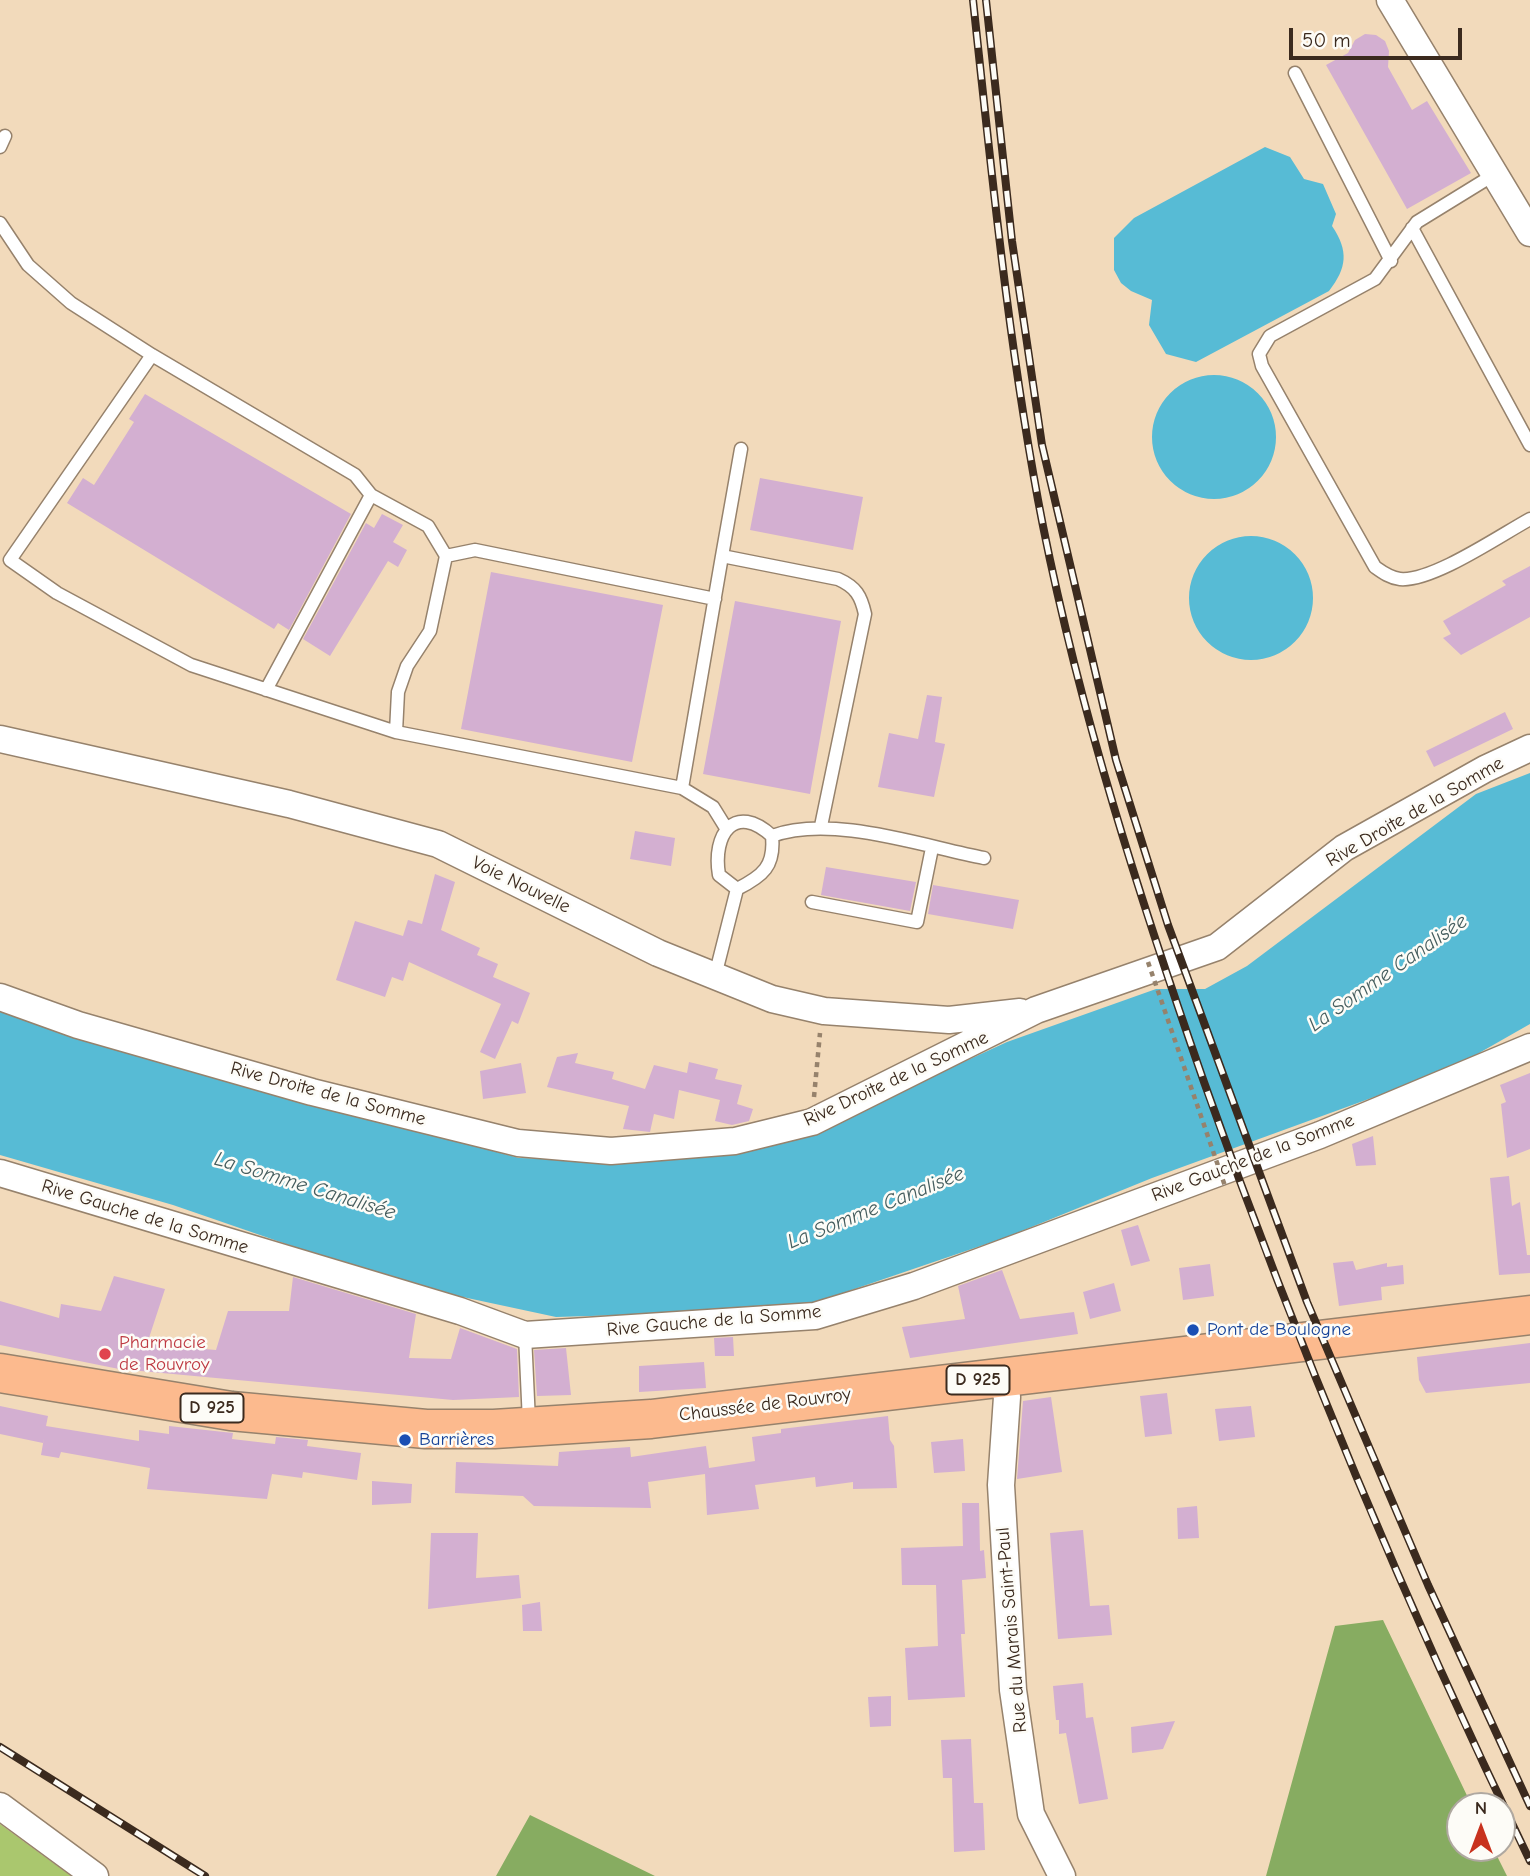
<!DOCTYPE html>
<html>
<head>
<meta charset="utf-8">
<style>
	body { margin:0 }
	#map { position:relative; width:1530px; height:1876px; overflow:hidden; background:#f2dabb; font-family:"Comic Neue",sans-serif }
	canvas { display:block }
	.north { position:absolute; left:1446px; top:1792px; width:70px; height:70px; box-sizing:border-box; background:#fdfcf7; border:2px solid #afa8a0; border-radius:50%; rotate:0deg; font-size:19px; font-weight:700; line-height:28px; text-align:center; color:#3b2a1e }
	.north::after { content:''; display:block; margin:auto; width:24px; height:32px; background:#c8321e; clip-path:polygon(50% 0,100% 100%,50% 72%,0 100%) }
	.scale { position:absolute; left:1289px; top:28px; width:173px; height:32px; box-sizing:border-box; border:4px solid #3b2a1e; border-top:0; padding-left:9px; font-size:21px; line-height:24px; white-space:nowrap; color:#3b2a1e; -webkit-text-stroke:5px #fdfcf7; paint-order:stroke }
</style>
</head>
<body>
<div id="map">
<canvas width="1530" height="1876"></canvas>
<div class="north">N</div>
<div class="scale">50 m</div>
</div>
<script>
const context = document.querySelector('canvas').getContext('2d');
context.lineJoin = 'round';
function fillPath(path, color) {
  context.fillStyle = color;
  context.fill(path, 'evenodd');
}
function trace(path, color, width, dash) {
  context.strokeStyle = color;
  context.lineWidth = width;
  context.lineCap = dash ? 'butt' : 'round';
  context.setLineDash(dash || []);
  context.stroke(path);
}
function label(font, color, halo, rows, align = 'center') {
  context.font = font + ' "Comic Neue",sans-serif';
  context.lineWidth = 5;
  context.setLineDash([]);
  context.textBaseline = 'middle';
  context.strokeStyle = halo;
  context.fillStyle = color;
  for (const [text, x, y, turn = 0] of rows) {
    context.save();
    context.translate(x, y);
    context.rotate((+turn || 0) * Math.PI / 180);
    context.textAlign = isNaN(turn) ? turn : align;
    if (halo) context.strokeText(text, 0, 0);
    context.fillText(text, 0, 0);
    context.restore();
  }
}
fillPath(new Path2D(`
	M 0,1824 L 71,1876 L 0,1876 Z`), '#aac76e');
fillPath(new Path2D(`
	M 1383,1620 L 1472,1806 L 1460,1806 L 1460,1848 L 1493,1848 L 1507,1876 L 1266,1876 L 1335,1626 Z
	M 530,1815 L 655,1876 L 496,1876 Z`), '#87ac61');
fillPath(new Path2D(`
	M 1265,147 L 1290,157 L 1304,179 L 1323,184 L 1336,214 L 1332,226 C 1349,251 1347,268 1329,291 L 1196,362 L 1166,354 L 1149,325 L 1152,300 L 1131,291 L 1121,283 L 1114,270 L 1114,238 L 1134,218 Z
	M1152 437a62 62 0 1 1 124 0a62 62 0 1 1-124 0Z
	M1189 598a62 62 0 1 1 124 0a62 62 0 1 1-124 0Z
	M 1530,773 L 1530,1024 L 1451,1069 L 1152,1178 L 1007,1237 L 793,1310 L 556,1317 L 402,1284 L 173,1205 L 0,1155 L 0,1012 L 193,1070 L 519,1158 L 623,1161 L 824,1126 L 1007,1042 L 1156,989 L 1205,989 L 1247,966 L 1476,794 Z`), '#57bbd5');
fillPath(new Path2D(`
	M 1365,34 L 1376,35 L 1385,41 L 1389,51 L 1388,67 L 1412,110 L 1427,101 L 1471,173 L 1407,209 L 1326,65 L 1348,53 L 1355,40 Z
	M 145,394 L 351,514 L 289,630 L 278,623 L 274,629 L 67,503 L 83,478 L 94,485 L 134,422 L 129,419 Z
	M 760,478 L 863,497 L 853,550 L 750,530 Z
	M 382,514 L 403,525 L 393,542 L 407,550 L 398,567 L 388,561 L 330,656 L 303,639 L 366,523 L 374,528 Z
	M 1530,566 L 1530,617 L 1461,655 L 1443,638 L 1451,634 L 1443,621 L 1506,585 L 1502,581 Z
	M 491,572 L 663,605 L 632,762 L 461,729 Z
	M 735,601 L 841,621 L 810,794 L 703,774 Z
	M 927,695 L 942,697 L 935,742 L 945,744 L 934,797 L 878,787 L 889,733 L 918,739 Z
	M 1505,712 L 1513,729 L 1434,767 L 1426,751 Z
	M 635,831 L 675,838 L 671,866 L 630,859 Z
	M 826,867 L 916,882 L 910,911 L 821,895 Z
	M 435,874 L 455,882 L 441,930 L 480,948 L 477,955 L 498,964 L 493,977 L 530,993 L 518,1024 L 512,1021 L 495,1059 L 480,1052 L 501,1004 L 409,962 L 403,981 L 392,977 L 385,997 L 336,980 L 355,921 L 403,936 L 408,920 L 422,924 Z
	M 933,885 L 1019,900 L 1013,929 L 928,914 Z
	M 578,1053 L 575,1063 L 614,1072 L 612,1079 L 645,1089 L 654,1065 L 687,1073 L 689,1062 L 718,1069 L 715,1079 L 742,1085 L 737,1104 L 753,1109 L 749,1121 L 732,1125 L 715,1121 L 720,1100 L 679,1090 L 674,1119 L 654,1114 L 650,1132 L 623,1129 L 629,1106 L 547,1087 L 557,1057 Z
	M 521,1063 L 526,1093 L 483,1099 L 480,1071 Z
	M 1530,1073 L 1530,1149 L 1507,1158 L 1501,1104 L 1506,1102 L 1500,1085 Z
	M 1373,1136 L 1376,1165 L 1356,1166 L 1352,1144 Z
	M 1509,1176 L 1512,1206 L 1520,1202 L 1527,1255 L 1530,1255 L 1530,1273 L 1499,1275 L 1490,1178 Z
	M 1138,1225 L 1150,1261 L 1131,1266 L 1121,1230 Z
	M 1353,1261 L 1356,1270 L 1387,1263 L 1387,1267 L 1403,1265 L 1404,1284 L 1381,1287 L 1382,1300 L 1339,1306 L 1333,1263 Z
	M 1210,1264 L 1214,1296 L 1183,1300 L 1179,1268 Z
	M 1002,1270 L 1020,1319 L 1074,1312 L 1078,1334 L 910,1358 L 902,1327 L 965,1319 L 958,1286 Z
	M 114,1276 L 165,1289 L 147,1344 L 216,1350 L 228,1311 L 289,1311 L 293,1277 L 416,1314 L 409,1358 L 451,1359 L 460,1328 L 517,1349 L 519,1397 L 453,1400 L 119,1369 L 0,1345 L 0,1301 L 59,1318 L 61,1304 L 101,1311 Z
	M 1114,1283 L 1121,1311 L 1090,1319 L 1083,1292 Z
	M 733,1337 L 734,1356 L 715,1356 L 714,1338 Z
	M 1530,1343 L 1530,1383 L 1426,1393 L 1419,1380 L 1417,1357 Z
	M 566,1348 L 571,1395 L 537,1396 L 534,1350 Z
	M 704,1362 L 706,1388 L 639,1392 L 639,1366 Z
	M 1167,1393 L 1172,1434 L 1145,1437 L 1140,1396 Z
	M 1051,1397 L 1062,1472 L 1017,1479 L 1023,1401 Z
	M 0,1406 L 48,1416 L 46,1426 L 139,1441 L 139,1430 L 169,1434 L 169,1426 L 233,1433 L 232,1439 L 275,1444 L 276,1437 L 308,1440 L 307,1446 L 361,1453 L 357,1480 L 303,1472 L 302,1478 L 272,1474 L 267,1499 L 147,1489 L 150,1468 L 61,1452 L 59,1458 L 41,1455 L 44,1438 L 43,1443 L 0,1434 Z
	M 1251,1406 L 1255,1437 L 1219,1441 L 1215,1409 Z
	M 888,1416 L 890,1440 L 894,1446 L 897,1488 L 853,1489 L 853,1482 L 816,1487 L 815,1477 L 755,1485 L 759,1509 L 707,1515 L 705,1474 L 648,1482 L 651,1508 L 534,1506 L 523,1496 L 455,1493 L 456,1462 L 558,1466 L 559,1452 L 630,1447 L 631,1457 L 706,1446 L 709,1468 L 755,1461 L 752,1437 L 781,1433 L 781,1429 Z
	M 963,1439 L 965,1471 L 934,1473 L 931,1442 Z
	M 372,1481 L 412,1484 L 411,1503 L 372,1505 Z
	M 962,1503 L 979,1503 L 980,1551 L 984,1550 L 986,1578 L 962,1580 L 965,1634 L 961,1634 L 965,1697 L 908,1700 L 905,1648 L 938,1646 L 936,1585 L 902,1585 L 901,1548 L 963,1546 Z
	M 1197,1506 L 1199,1538 L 1178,1539 L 1177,1508 Z
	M 1083,1530 L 1090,1606 L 1109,1605 L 1112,1635 L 1058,1639 L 1050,1533 Z
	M 431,1533 L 478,1533 L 476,1578 L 519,1575 L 521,1598 L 428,1609 Z
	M 540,1602 L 542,1631 L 523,1631 L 522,1605 Z
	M 1083,1683 L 1086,1718 L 1093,1717 L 1108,1799 L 1079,1804 L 1066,1733 L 1059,1734 L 1059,1720 L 1056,1720 L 1053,1686 Z
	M 891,1696 L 891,1726 L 870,1727 L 868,1697 Z
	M 1175,1721 L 1163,1749 L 1132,1753 L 1131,1727 Z
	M 971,1739 L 974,1803 L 983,1803 L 985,1850 L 954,1852 L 952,1778 L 943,1778 L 941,1740 Z`), '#d3afd1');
const lane = new Path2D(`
	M 1295,73 L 1391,261
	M 0,147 L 5,136
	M 1495,174 L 1417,222 L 1375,279 L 1270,336 L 1259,354 L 1262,366 L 1375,567 C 1382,572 1390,578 1400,579 C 1432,582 1499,536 1530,519
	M 0,223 L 28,265 L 71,303 L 152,355 L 355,475 L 371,495
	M 1412,228 L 1530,445
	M 152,355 L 10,560 L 57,593 L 191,665 L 396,732
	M 722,556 L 741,449
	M 266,690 L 371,495 L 428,526 L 446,556
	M 682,788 L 396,732 L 398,692 L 407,666 L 430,631 L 446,556 L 475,550 L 715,599
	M 726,828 L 713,807 L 682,788 L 722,556 L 838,579 C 856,587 861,596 865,614 L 821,826
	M 772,836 C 831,814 922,846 984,858
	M 812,902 L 917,922 L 932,848
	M 715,976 L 737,889 C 763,876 775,866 772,836 C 735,802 712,834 719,875 L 737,889
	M 525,1335 L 529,1422`);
const street = new Path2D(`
	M 1390,0 L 1530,233
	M 0,739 L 289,804 L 438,844 L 658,953 L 772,999 L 824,1011 L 949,1020 L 1020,1012
	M 0,997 L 78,1025 L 312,1092 L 518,1143 L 611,1151 L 735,1141 L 812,1122 L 1036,1010 L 1217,947 L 1344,848 L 1485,769 L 1530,748
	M 0,1173 L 460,1311 L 525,1335 L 815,1316 L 914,1286 L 1320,1135 L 1530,1047
	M 1001,1377 L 1007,1397 L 1001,1485 L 1013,1690 L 1031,1814 L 1062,1876
	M 0,1806 L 95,1876`);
const primary = new Path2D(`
	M 0,1373 L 231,1411 L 426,1429 L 494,1429 L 651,1419 L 1530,1315`);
trace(lane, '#96826c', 15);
trace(street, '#96826c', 29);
trace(primary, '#96826c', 41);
trace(new Path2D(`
	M 814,1097 L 820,1033`), '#96826c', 4.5, [5, 5]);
trace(lane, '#fff', 12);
trace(street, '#fff', 26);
trace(primary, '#fcba8e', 38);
const rail = new Path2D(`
	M 973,0 C 992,176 1009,352 1043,526 C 1081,716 1140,899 1204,1082 C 1298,1347 1407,1608 1530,1861
	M 986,0 L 1012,241 L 1042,445 L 1116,760 L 1168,925 L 1307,1302 L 1428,1585 L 1530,1806
	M 0,1747 L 205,1876`);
trace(rail, '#3b2a1e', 8);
trace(rail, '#fdfcf7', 5, [16]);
trace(new Path2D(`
	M 1148,962 L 1225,1186`), '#96826c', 4.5, [5, 5]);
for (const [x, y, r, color] of [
	[1193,1330,7,"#1a4fb4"],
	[105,1354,7,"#e0444e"],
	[405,1440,7,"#1a4fb4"]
]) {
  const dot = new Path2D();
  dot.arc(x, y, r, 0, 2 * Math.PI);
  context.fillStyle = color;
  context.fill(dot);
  trace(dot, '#fdfcf7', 2.5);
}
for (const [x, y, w] of [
	[978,1380,63],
	[212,1408,63]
]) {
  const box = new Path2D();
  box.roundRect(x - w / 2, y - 14.5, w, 29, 5);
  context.fillStyle = '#fdfcf7';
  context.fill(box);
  trace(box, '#3b2a1e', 2);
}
label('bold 18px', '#3b2a1e', null, [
	["D 925",978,1380],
	["D 925",212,1408]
]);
label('19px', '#3b2a1e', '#fdfcf7', [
	["Rive Droite de la Somme",1415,812,-30],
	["Voie Nouvelle",521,885,26],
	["Rive Droite de la Somme",896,1079,-25],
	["Rive Droite de la Somme",328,1094,15],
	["Rive Gauche de la Somme",1253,1158,-21],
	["Rive Gauche de la Somme",145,1217,17],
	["Rive Gauche de la Somme",714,1321,-5],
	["Chaussée de Rouvroy",765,1405,-7],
	["Rue du Marais Saint-Paul",1012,1630,-95]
]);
label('19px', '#164399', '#fdfcf7', [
	["Pont de Boulogne",1207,1330],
	["Barrières",419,1440]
], 'left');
label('19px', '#be3a42', '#fdfcf7', [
	["Pharmacie",119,1343],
	["de Rouvroy",119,1365]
], 'left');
label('italic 21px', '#455d5e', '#fdfcf7', [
	["La Somme Canalisée",1388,973,-35],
	["La Somme Canalisée",305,1186,17],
	["La Somme Canalisée",876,1208,-22]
]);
</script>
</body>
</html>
